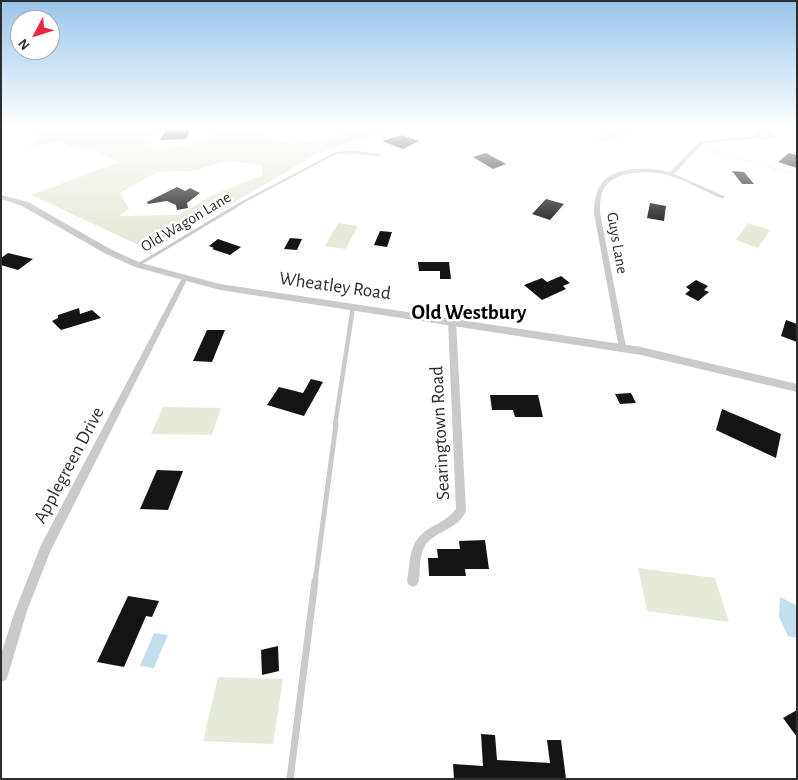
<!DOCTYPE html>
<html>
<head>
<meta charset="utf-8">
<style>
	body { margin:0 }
	#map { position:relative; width:798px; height:780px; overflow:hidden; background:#fff; font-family:"Alegreya Sans",sans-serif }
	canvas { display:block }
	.frame { position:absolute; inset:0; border:2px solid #2d2d2d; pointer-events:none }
	.north { position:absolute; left:10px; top:10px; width:50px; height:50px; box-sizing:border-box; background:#fff; border:1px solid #ababab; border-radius:50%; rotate:230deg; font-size:14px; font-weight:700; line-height:20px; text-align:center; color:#2d2d2d }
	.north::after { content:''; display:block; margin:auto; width:18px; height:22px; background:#eb273f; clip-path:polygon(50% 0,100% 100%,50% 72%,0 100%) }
</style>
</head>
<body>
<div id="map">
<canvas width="798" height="780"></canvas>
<div class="frame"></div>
<div class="north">N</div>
</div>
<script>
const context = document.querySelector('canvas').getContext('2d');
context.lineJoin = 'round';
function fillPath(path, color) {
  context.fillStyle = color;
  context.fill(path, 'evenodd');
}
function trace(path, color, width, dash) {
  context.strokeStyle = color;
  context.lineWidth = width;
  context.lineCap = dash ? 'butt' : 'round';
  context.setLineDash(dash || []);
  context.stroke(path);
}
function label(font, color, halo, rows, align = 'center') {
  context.font = font + ' "Alegreya Sans",sans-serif';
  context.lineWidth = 5;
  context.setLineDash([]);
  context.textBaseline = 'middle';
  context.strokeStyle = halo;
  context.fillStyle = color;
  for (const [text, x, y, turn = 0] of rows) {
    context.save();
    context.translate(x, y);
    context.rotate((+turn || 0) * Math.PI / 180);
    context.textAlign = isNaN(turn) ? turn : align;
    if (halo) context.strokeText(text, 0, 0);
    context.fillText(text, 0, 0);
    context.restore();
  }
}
fillPath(new Path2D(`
	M 1,126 L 249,126 L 268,138 L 295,144 L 357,132 L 367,126 L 390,126 L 367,137 L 317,154 L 166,242 L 143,247 L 31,195 L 119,162 L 92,149 L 76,149 L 61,142 L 28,146 L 44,130 L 1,130 ZM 170,127 L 213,127 L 210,136 C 191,143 172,150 152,148 L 148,137 ZM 227,161 L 262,165 L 262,175 L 217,193 L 178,215 L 119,216 L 129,209 L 120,193 L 157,172 L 192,171 Z
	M 608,126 L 630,126 L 633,132 L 598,143 Z
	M 338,223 L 358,226 L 346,249 L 325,246 Z
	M 748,223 L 770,230 L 758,248 L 736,240 Z
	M 163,407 L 221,408 L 212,435 L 151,434 Z
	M 638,568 L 715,578 L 729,622 L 647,611 Z
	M 218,677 L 283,679 L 273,744 L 203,741 Z`), '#e4ebd9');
fillPath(new Path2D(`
	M 780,597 L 796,605 L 797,638 L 788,636 L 779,617 Z
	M 154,633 L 168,635 L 154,668 L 140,666 Z`), '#c4deec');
fillPath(new Path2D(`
	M 166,130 L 182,130 L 190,131 L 186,139 L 160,140 Z
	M 402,135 L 419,141 L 403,149 L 382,141 Z
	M 486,153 L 506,164 L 493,169 L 473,157 Z
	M 789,153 L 797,155 L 797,168 L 778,162 Z
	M 732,171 L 744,172 L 754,184 L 742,184 Z
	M 177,187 L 185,191 L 190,188 L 200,193 L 187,203 L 188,208 L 177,210 L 176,205 L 167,201 L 148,204 L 147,202 Z
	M 546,199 L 564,204 L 550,220 L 532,214 Z
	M 650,203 L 666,206 L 664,221 L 647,218 Z
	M 380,231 L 392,232 L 387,247 L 374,245 Z
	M 290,238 L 302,239 L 297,250 L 284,249 Z
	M 218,239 L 241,247 L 230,255 L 212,249 L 214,248 L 209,246 Z
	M 8,253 L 33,259 L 18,270 L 1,265 L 1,258 Z
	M 418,262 L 449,262 L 451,279 L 440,279 L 440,271 L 419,271 Z
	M 561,276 L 570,283 L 563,286 L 566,289 L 542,300 L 524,285 L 542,278 L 547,282 Z
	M 696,280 L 708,286 L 704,290 L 709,292 L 698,301 L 685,294 L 690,290 L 686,287 Z
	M 79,308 L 80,314 L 92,310 L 101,318 L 61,330 L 52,321 L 58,318 L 58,315 Z
	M 786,320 L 797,324 L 797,342 L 781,336 Z
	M 207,330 L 225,330 L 212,362 L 193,361 Z
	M 311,379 L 323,382 L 304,416 L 267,405 L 279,387 L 303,393 Z
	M 631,393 L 636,403 L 620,404 L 615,394 Z
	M 490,395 L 538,395 L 543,417 L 515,417 L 513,410 L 492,410 Z
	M 722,409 L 781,434 L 776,458 L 716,430 Z
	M 157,470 L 183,471 L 168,510 L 140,509 Z
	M 485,540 L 489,569 L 465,569 L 466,576 L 429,576 L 428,558 L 438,558 L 437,549 L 460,549 L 459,541 Z
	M 128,596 L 159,601 L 152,617 L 146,616 L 124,667 L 97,662 Z
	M 278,646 L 279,671 L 262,675 L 261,650 Z
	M 797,710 L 797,737 L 783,718 Z
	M 481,734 L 495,735 L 497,760 L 550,763 L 547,740 L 561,740 L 566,779 L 454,779 L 453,764 L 483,766 Z`), '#141414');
trace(new Path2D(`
	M 336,146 L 377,126
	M 706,149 L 797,175`), '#cacaca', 1, [1, 1]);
trace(new Path2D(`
	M 241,203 L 336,153 L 354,152 L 379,155`), '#cacaca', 2.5);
trace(new Path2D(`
	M 138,265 L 243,202`), '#cacaca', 3);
trace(new Path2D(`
	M 335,425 L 353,307`), '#cacaca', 4.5);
trace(new Path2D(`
	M 315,582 L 336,424`), '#cacaca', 5);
trace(new Path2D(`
	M 290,779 L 315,581`), '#cacaca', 7);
fillPath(new Path2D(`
	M 756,132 L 768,132 L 777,138 L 762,140 L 758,138 L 703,143 L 674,174 L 724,196 L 724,198 L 720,198 C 703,190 685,180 667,175 C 650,170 615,171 605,187 C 600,194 600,204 600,213 L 626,347 L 625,349 L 619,349 L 594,213 C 594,204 595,194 600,186 C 612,165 650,167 670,172 L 700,141 L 756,136 L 754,133 ZM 760,134 L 765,134 L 770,137 L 763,137 Z
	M 183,276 L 185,276 L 188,278 L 50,552 L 27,611 L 8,675 L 6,680 L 1,682 L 1,654 L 15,611 L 41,545 Z
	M 452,318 L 456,321 L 466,511 C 458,530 434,531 425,546 C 419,555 420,571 419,581 L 417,585 L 413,587 L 409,585 L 407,581 C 411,559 408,541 430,528 C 439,523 449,518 456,509 L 448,321 Z`), '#cacaca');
fillPath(new Path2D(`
	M 1,195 L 28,202 L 112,250 L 141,263 L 220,284 L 641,347 L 797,384 L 797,392 L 641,355 L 220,290 L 135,267 L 106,254 L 22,206 L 1,199 Z`), '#cacaca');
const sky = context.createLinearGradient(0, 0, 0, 235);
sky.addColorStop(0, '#99c5ea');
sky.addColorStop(0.54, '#fff');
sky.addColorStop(1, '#ffffff00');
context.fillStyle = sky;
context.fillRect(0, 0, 798, 235);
label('16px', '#2d2d2d', '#fff', [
	["Old Wagon Lane",186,222,-31],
	["Guys Lane",617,243,80]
]);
label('19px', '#2d2d2d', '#fff', [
	["Wheatley Road",335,286,8],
	["Searingtown Road",440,433,-93],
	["Applegreen Drive",69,465,-62]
]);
label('bold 21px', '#000', '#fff', [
	["Old Westbury",469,313]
]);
</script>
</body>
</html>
